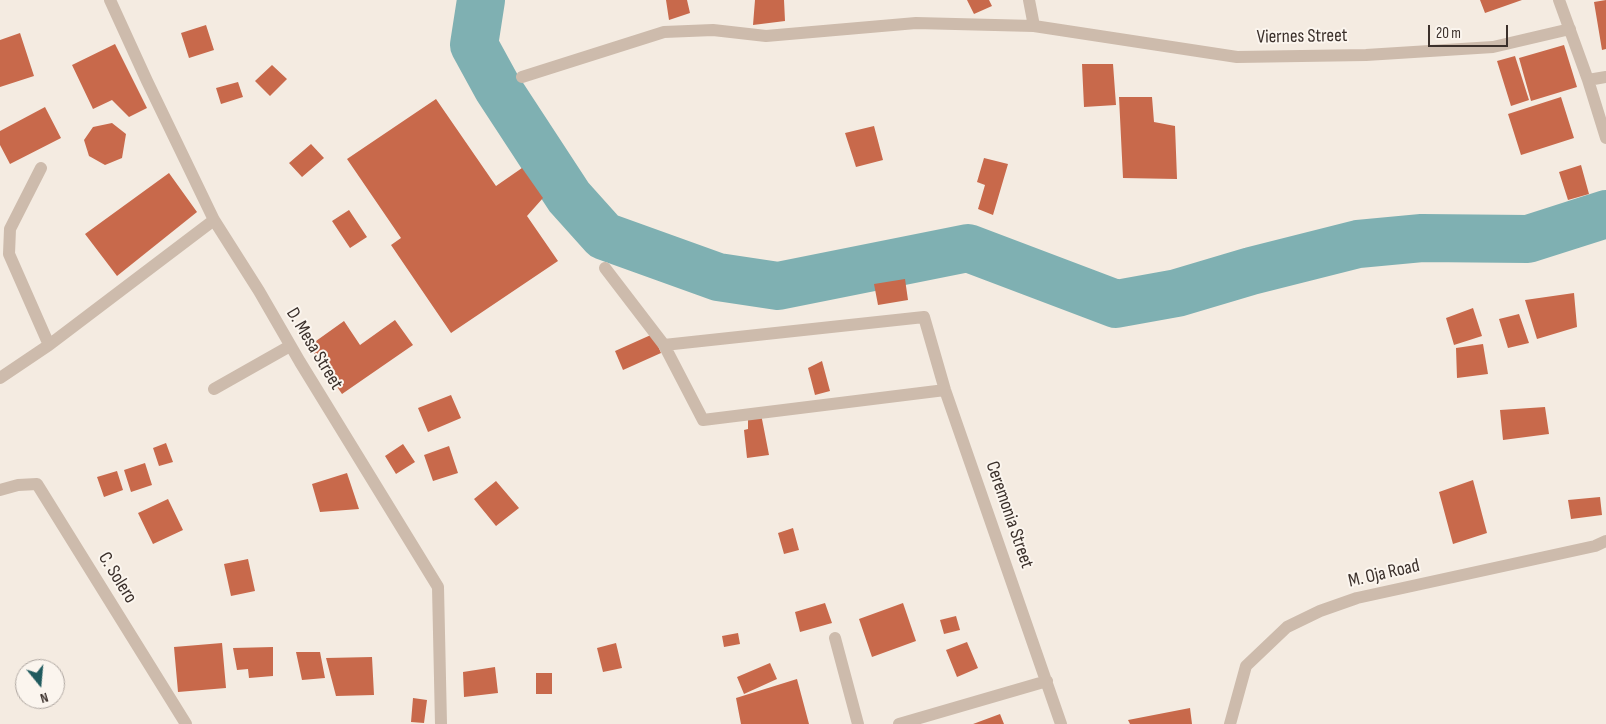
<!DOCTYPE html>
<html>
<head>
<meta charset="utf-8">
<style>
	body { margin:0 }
	#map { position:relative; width:1606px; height:724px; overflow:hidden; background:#f4ebe1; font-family:"Sofia Sans Condensed",sans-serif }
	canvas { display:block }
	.north { position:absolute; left:15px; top:659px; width:50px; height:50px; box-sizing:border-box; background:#fbf5ee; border:1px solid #aea6a0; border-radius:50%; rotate:163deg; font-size:14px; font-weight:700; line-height:20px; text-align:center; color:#3b302b }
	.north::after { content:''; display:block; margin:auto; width:18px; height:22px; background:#1f5a5e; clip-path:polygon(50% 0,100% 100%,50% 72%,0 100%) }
	.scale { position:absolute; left:1428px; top:25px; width:80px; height:22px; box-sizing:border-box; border:2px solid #3b302b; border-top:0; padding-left:6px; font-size:15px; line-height:18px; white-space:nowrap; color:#3b302b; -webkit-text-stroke:4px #fbf5ee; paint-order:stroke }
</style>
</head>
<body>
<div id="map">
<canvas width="1606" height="724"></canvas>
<div class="north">N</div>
<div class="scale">20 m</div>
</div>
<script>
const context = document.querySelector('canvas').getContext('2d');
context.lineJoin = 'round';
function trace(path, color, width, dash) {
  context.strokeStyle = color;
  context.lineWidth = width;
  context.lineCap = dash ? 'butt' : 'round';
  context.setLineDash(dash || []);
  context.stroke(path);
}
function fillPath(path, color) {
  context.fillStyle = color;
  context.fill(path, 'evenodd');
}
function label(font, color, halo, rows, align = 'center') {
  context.font = font + ' "Sofia Sans Condensed",sans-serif';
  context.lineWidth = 4;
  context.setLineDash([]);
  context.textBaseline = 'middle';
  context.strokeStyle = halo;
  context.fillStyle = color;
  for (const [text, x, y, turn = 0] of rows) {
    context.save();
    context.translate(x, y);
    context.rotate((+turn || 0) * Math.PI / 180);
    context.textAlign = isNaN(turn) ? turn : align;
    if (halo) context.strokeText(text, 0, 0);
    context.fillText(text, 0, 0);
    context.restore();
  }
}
trace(new Path2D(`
	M 481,0 L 474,45 L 497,87 L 569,197 L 604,236 L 718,277 L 778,286 L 968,248 L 1116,304 L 1177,293 L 1251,271 L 1358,244 L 1422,238 L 1528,239 L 1606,214`), '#7fb0b2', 48);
fillPath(new Path2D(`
	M 666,0 L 687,0 L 690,13 L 669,20 Z
	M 755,0 L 784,0 L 785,21 L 753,25 Z
	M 967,0 L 989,0 L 992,6 L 974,14 Z
	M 1480,0 L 1522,0 L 1485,13 Z
	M 1606,0 L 1606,49 L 1602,50 L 1594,2 Z
	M 206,25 L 214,50 L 189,58 L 181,33 Z
	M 20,33 L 34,76 L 0,87 L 0,40 Z
	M 115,44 L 147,108 L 129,117 L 112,100 L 93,109 L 72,65 Z
	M 1564,45 L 1577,87 L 1531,101 L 1519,58 Z
	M 1515,56 L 1529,100 L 1511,106 L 1497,61 Z
	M 1082,64 L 1113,64 L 1116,105 L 1084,107 Z
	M 272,65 L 287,79 L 270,96 L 255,81 Z
	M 238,82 L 243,97 L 221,104 L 216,88 Z
	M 1119,97 L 1152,97 L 1154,122 L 1175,126 L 1177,179 L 1123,178 Z
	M 1561,97 L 1574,138 L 1521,155 L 1508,114 Z
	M 436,99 L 496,186 L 522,168 L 543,198 L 527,216 L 558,261 L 451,333 L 391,245 L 401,238 L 347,159 Z
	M 45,107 L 61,138 L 10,164 L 0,145 L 0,131 Z
	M 112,123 L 126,134 L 122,158 L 105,165 L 89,156 L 84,140 L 93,127 Z
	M 874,126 L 883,160 L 856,167 L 845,133 Z
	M 311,144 L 324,158 L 302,177 L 289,163 Z
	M 984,158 L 1008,164 L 993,215 L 978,209 L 985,185 L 977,182 Z
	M 1581,165 L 1589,194 L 1568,200 L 1559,172 Z
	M 169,173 L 197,212 L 117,276 L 85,234 Z
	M 349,210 L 367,237 L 350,248 L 332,221 Z
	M 905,279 L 908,300 L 878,305 L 874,284 Z
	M 1574,293 L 1577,327 L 1537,339 L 1525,300 Z
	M 1473,308 L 1482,336 L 1454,345 L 1446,318 Z
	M 1519,314 L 1529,343 L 1508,348 L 1499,319 Z
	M 395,320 L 413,345 L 342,394 L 309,346 L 344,321 L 360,345 Z
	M 653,334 L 661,353 L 623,370 L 615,351 Z
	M 1483,344 L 1488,374 L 1457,378 L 1456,348 Z
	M 822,361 L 830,391 L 815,395 L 808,368 Z
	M 451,395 L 461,418 L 428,432 L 418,408 Z
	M 1545,407 L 1549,434 L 1503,440 L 1500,410 Z
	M 761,414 L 769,455 L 747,458 L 744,430 L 748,429 L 748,418 Z
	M 166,443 L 173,462 L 159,466 L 153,448 Z
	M 403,444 L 415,462 L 396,474 L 385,456 Z
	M 449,446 L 458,473 L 433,481 L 424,455 Z
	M 145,463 L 152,485 L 131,492 L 124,470 Z
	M 117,471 L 123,490 L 104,497 L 97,477 Z
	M 347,473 L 359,509 L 320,512 L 312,484 Z
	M 1473,480 L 1487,533 L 1453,544 L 1439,492 Z
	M 496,481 L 519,508 L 496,526 L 474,499 Z
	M 1600,497 L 1602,515 L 1571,519 L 1568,500 Z
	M 168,499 L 183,530 L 153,544 L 138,513 Z
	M 793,528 L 799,550 L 784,554 L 778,533 Z
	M 248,559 L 255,591 L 231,596 L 224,564 Z
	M 825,603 L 832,623 L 800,632 L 795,612 Z
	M 903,603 L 916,641 L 872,657 L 859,619 Z
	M 956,616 L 960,630 L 944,634 L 940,620 Z
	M 738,633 L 740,644 L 724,647 L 722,636 Z
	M 967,642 L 978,668 L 957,677 L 946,650 Z
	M 222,643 L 226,688 L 178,692 L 174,647 Z
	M 616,643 L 622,668 L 603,672 L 597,648 Z
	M 273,647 L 273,676 L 249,678 L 248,669 L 237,670 L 233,648 Z
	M 296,652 L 320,652 L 325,678 L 302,680 Z
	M 372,657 L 374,695 L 336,696 L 326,658 Z
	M 770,663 L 777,679 L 744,694 L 737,677 Z
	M 495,667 L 498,693 L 464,697 L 463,672 Z
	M 536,673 L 552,673 L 552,694 L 536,694 Z
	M 797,679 L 809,724 L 741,724 L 736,698 Z
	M 413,698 L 427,700 L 424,723 L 411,722 Z
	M 1190,708 L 1192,724 L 1130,724 L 1128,720 Z
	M 1000,714 L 1004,724 L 973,724 Z`), '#c8694b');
trace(new Path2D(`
	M 110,0 L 147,81 L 214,220 L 259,291 L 300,362 L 438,587 L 441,724
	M 1029,0 L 1034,26
	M 1559,0 L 1588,80 L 1606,138
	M 522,77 L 664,32 L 713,30 L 766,36 L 916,23 L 1034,26 L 1237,57 L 1366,55 L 1493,47 L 1570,29
	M 1588,80 L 1606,77
	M 605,268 L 664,345 L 703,420 L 945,390
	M 49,345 L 214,220
	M 664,345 L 924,317 L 945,390 L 1061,724
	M 0,378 L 49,345 L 9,254 L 10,229 L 41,168
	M 214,389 L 290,346
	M 0,490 L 18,485 L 37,484 L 186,724
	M 835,638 L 858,724
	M 899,724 L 1047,681
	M 1230,724 L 1246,666 L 1287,627 L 1320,611 L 1357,598 L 1595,546 L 1606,541`), '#cdbbac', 12);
label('19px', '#3b302b', '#fbf5ee', [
	["Viernes Street",1302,37,-1],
	["D. Mesa Street",314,349,59],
	["Ceremonia Street",1009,515,71],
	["M. Oja Road",1384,574,-13],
	["C. Solero",117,578,58]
]);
</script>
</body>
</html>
